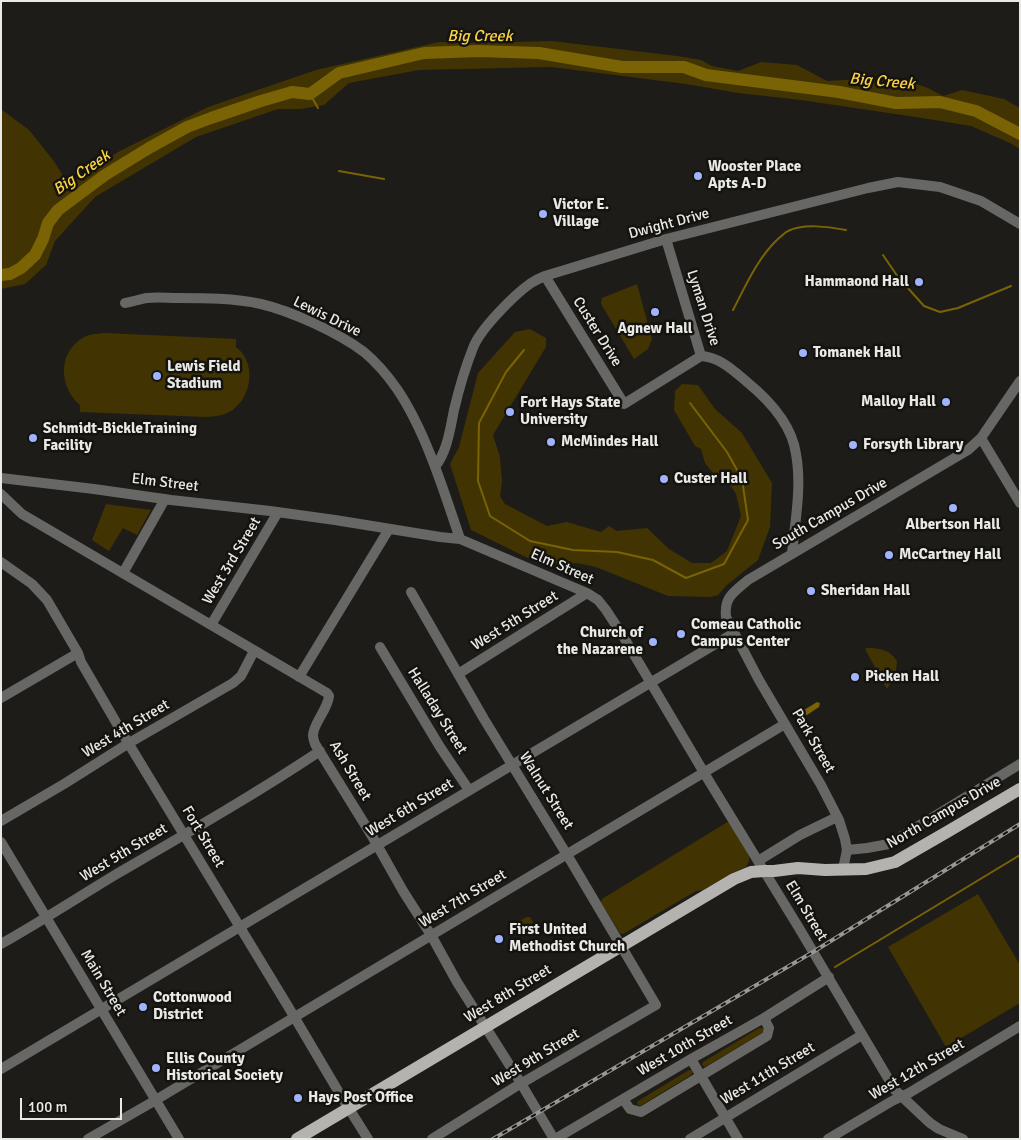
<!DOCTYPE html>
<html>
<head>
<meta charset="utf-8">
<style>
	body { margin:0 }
	#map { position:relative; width:1021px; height:1140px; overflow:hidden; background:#1d1c18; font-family:Signika,sans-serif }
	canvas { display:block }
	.frame { position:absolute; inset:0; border:2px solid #e9e9e6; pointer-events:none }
	.scale { position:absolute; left:20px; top:1098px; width:102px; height:22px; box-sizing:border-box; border:2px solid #e9e9e6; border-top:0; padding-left:6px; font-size:15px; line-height:18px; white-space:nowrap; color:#e9e9e6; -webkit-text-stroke:4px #14130f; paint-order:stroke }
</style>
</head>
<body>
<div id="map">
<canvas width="1021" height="1140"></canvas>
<div class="frame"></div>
<div class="scale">100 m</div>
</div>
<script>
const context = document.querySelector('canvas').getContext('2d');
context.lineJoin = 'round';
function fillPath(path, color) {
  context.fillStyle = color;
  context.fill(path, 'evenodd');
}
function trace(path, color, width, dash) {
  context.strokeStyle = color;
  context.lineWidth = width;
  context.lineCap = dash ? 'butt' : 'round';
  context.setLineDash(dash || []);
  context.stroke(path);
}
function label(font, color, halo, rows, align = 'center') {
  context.font = font + ' Signika,sans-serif';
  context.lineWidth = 5;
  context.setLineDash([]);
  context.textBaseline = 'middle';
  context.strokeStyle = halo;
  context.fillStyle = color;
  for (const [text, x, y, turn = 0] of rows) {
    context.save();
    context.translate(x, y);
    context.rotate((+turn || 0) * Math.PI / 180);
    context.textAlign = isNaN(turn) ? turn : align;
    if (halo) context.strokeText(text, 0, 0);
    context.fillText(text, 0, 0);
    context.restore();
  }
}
fillPath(new Path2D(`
	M 552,41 L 677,56 L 701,60 L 712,66 L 738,71 L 761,62 L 797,65 L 827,81 L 895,77 L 928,88 L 943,96 L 962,90 L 1004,99 L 1020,108 L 1020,149 L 1010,143 L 971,126 L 922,118 L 801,100 L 738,93 L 686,84 L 551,67 L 419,70 L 349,83 L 324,105 L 301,109 L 278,109 L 196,137 L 95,197 L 55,241 L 46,265 L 25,284 L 1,289 L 1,109 L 29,130 L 53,160 L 69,185 L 118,152 L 208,107 L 316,70 L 439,42 L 481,43 Z
	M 637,284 L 652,339 L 648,349 L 634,359 L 601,304 L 602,298 Z
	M 530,329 L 546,338 L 546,347 L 493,435 L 500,457 L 502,482 L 500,496 L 505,504 L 547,526 L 567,522 L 601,532 L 609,526 L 617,531 L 647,528 L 669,549 L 692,563 L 711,563 L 727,551 L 741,516 L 736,494 L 724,476 L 717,478 L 705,463 L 701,449 L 695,446 L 674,410 L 675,391 L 682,384 L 698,385 L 715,409 L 742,433 L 772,483 L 770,527 L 758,560 L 727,585 L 718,595 L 711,597 L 668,596 L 596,567 L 577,563 L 542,565 L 471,530 L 450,464 L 459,447 L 478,373 L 515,332 Z
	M 104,333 L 236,339 L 236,347 C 255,361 253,392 236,407 C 228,415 218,416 207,417 L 80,412 L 80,405 C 60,388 57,355 81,339 C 88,334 96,334 104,333 Z
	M 106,504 L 151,510 L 137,535 L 123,528 L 109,551 L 92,540 Z
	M 867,648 C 880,648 890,650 897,661 L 896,671 L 887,689 L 865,649 Z
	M 729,821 L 749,856 L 749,861 L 746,867 L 732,873 L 703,890 L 696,891 L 623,934 L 620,933 L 601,902 L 602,899 Z
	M 978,894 L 1020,965 L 1020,1003 L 946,1047 L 888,947 Z
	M 527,917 L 530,917 L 533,923 L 516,933 L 511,925 Z
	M 759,1028 L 762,1028 L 764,1029 L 762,1033 L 705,1067 L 702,1065 L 703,1062 Z
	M 689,1070 L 691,1070 L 693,1072 L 691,1075 L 640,1106 L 637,1104 L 638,1101 Z`), '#413402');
fillPath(new Path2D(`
	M 817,702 L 820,703 L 819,707 L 807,715 L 804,714 L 804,710 Z`), '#7a6305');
trace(new Path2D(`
	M 310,94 L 318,108
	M 339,171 L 384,179
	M 883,255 L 898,277 L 924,306 L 940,312 L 958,308 L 1011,286
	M 733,310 C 746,285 758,257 779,238 C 782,236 785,232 788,231 C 804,223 829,227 846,230
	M 524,350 L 506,372 L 479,423 L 478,481 L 490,516 L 530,541 L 573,550 L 617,552 L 653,560 L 686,578 L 724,564 L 748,520 L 742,479 L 727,452 L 690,403
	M 835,967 L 1020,855`), '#7a6305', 2);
trace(new Path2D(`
	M 1,275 L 10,274 L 21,268 L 35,255 L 43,239 L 48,223 L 58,210 L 105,175 L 149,148 L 187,127 L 211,118 L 261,101 L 292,92 L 310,94 L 339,73 L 424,53 L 478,51 L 539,53 L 622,67 L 684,67 L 706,75 L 839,92 L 896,103 L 940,102 L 976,111 L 1020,134`), '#7a6305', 12);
trace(new Path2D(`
	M 666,239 L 701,356
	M 545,276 L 624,404 L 701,356
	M 125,303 C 132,302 140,299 147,298 C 157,297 168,298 177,298 C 205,298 234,298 261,304 C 291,311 339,333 364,352 C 376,362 388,376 397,389 C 425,430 444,491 460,539
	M 701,356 C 720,357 734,371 747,382 C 769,400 792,425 796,454 C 802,487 795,521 792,554
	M 981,438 L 1020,503
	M 435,467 C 447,452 450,430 454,410 C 459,389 465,368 473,348 C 480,329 514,295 531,283 C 536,280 540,278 545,276 L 666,239 L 868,188 L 898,182 L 940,187 L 981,201 L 1020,224
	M 1,478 L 94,489 L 171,500 L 270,511 L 335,520 L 440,537 L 460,539 L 587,593 L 598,600 L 606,610 L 623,636 L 709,781 L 799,928 L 895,1090 L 930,1123 L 939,1129 L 963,1139
	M 1,494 L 22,514 L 327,693 L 329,696 C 328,709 313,724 313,735 C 313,738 314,741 315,744 L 372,836 L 403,891 L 431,935 L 457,982 L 519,1080 L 554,1139
	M 1,562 L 32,584 L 47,600 L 78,653 L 81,662 L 124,736 L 289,1008 L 344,1101 L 353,1115 L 368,1139
	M 123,573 L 165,499
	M 411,592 L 484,719 L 572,863 L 656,1005 L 515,1087 L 432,1139
	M 211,625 L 278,512
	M 380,647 L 440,747 L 469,790
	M 458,674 L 587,593
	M 299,677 L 389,529
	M 1,698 L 78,653
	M 1,821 L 64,784 L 129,743 L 233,683 L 241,676 L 254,651
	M 1,842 L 179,1139
	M 847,850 L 867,848 L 889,844 L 1020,764
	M 758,861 L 800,835 L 837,817
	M 843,869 L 847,850 L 845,839 L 839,820 L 821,785 L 759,680 L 726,617 C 724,597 733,593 748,580 L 968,450 L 981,438 L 1020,381
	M 1,944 C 40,922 77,898 115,875 C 184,835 254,795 320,751
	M 691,1059 L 738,1139
	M 1,1069 L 734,633
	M 623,1099 L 630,1109 L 641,1112 L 767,1036 L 769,1028 L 764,1018
	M 88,1139 L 149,1104 L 785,724
	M 555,1139 L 691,1059 L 764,1018 L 829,977
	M 690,1139 L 862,1035
	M 828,1139 L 892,1101 L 909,1093 L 1020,1026`), '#676765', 10);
trace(new Path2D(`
	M 297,1139 L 734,879 L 751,872 L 764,871 L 774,871 L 798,868 L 825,870 L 866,869 L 895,862 L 947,832 L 1020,789`), '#b4b3af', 12);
const rail = new Path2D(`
	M 493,1139 L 813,952 L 1020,824`);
trace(rail, '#979794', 4);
trace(rail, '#14130f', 2, [5.5]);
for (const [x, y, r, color] of [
	[698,176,5,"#a0b3fd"],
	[543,214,5,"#a0b3fd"],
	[919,282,5,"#a0b3fd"],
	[655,312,5,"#a0b3fd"],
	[803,353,5,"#a0b3fd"],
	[157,376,5,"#a0b3fd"],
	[946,402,5,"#a0b3fd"],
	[510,412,5,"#a0b3fd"],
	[33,438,5,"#a0b3fd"],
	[551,442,5,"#a0b3fd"],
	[853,445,5,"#a0b3fd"],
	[664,479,5,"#a0b3fd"],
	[953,508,5,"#a0b3fd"],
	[889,555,5,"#a0b3fd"],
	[811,591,5,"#a0b3fd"],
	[681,634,5,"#a0b3fd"],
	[653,642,5,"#a0b3fd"],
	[855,677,5,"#a0b3fd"],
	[499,939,5,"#a0b3fd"],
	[143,1007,5,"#a0b3fd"],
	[156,1068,5,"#a0b3fd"],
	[298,1098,5,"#a0b3fd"]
]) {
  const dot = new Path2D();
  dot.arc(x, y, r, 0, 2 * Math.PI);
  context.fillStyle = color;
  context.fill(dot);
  trace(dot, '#14130f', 2);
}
label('bold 15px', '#e9e9e6', '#14130f', [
	["Wooster Place",708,167],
	["Apts A-D",708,184],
	["Victor E.",553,205],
	["Village",553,222],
	["Hammaond Hall",909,282,"right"],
	["Agnew Hall",655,329,"center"],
	["Tomanek Hall",813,353],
	["Lewis Field",167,367],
	["Stadium",167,384],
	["Malloy Hall",936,402,"right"],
	["Fort Hays State",520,403],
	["University",520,420],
	["Schmidt-BickleTraining",43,429],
	["Facility",43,446],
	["McMindes Hall",561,442],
	["Forsyth Library",863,445],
	["Custer Hall",674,479],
	["Albertson Hall",953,525,"center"],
	["McCartney Hall",899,555],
	["Sheridan Hall",821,591],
	["Comeau Catholic",691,625],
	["Campus Center",691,642],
	["Church of",643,633,"right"],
	["the Nazarene",643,650,"right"],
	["Picken Hall",865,677],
	["First United",509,930],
	["Methodist Church",509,947],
	["Cottonwood",153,998],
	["District",153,1015],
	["Ellis County",166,1059],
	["Historical Society",166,1076],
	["Hays Post Office",308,1098]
], 'left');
label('15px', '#e9e9e6', '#14130f', [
	["Dwight Drive",669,224,-15],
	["Lyman Drive",703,308,72],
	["Lewis Drive",327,317,26],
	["Custer Drive",597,332,58],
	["Elm Street",165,483,7],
	["South Campus Drive",830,514,-30],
	["West 3rd Street",232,561,-59],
	["Elm Street",562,567,24],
	["West 5th Street",515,621,-32],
	["Halladay Street",437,711,58],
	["West 4th Street",126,729,-31],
	["Park Street",813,741,60],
	["Ash Street",350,771,59],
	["Walnut Street",546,791,58],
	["West 6th Street",410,808,-31],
	["North Campus Drive",944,813,-30],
	["Fort Street",203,837,59],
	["West 5th Street",124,853,-31],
	["West 7th Street",463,899,-31],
	["Elm Street",806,911,59],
	["Main Street",103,983,59],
	["West 8th Street",508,994,-31],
	["West 10th Street",685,1046,-30],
	["West 9th Street",536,1058,-31],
	["West 12th Street",917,1070,-30],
	["West 11th Street",768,1074,-31]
]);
label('italic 16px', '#fad344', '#14130f', [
	["Big Creek",480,37],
	["Big Creek",882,82,5],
	["Big Creek",82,173,-35]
]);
</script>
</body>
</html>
